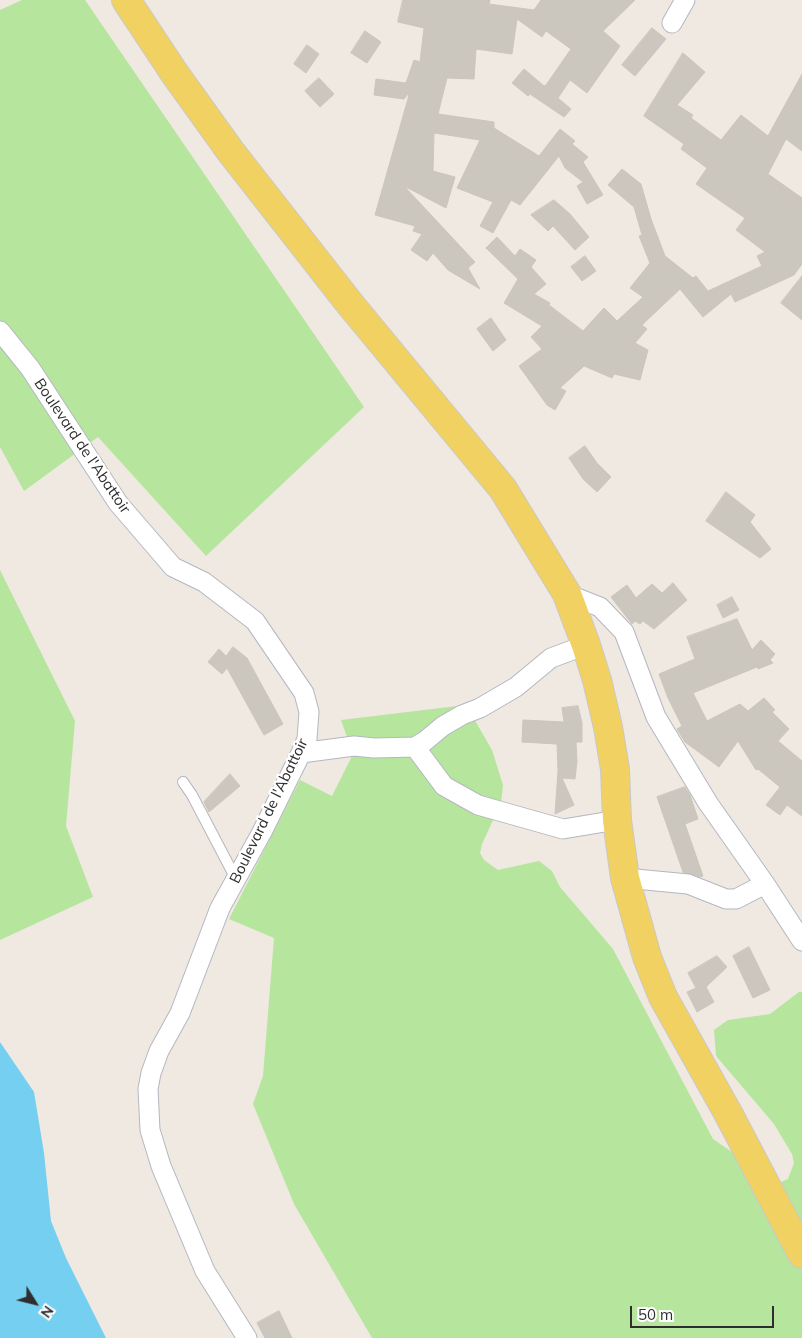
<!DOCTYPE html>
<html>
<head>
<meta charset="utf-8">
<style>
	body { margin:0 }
	#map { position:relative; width:802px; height:1338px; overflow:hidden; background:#efe9e1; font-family:Mulish,sans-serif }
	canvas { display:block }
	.north { position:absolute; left:10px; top:1278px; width:50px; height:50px; -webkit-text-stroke:4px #fff; paint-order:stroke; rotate:126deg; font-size:14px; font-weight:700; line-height:20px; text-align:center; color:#2e2e2e }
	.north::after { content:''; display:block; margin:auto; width:18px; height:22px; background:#2e2e2e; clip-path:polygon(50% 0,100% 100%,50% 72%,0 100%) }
	.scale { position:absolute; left:630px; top:1306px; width:144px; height:22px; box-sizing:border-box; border:2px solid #2e2e2e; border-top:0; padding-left:6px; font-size:15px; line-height:18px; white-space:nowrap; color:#2e2e2e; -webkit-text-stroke:4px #fff; paint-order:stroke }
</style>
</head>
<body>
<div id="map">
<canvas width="802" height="1338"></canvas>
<div class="north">N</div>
<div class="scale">50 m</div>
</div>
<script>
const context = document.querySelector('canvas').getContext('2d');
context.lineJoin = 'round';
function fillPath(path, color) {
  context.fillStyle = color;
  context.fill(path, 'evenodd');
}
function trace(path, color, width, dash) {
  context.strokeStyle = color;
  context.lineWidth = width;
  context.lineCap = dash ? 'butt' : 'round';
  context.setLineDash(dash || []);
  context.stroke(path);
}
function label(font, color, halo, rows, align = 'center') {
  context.font = font + ' Mulish,sans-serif';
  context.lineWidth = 4.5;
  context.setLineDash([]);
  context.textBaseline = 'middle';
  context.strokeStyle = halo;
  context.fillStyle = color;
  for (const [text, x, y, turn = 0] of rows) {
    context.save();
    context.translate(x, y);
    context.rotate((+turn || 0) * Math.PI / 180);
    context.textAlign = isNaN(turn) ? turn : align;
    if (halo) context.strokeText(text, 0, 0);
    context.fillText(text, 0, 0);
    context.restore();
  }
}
fillPath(new Path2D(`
	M 22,0 L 85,0 L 364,407 L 206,556 L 98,437 L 24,491 L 0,447 L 0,10 Z
	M 0,570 L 75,721 L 66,826 L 93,897 L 0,940 Z
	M 466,705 L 492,750 L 503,785 L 501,803 L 482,844 L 480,853 L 484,860 L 498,870 L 539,861 L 552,871 L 560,887 L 613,949 L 713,1139 L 773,1180 L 781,1182 L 788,1179 L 794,1163 L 792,1154 L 774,1124 L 716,1056 L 714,1030 L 728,1020 L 770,1014 L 799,992 L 802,992 L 802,1338 L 372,1338 L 294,1204 L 253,1104 L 263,1076 L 274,938 L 229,919 L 300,780 L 332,796 L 353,754 L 341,720 Z`), '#b6e59e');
fillPath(new Path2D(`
	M 0,1042 L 34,1092 L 44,1153 L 51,1221 L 66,1258 L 106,1338 L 0,1338 Z`), '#75cff0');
const building = new Path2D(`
	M 403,0 L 490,0 L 489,4 L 534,10 L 541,0 L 635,0 L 603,31 L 620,46 L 587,93 L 570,80 L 558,98 L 571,109 L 564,117 L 530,94 L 528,96 L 512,83 L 524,69 L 544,86 L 546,85 L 571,49 L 546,31 L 542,37 L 517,19 L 512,54 L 476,49 L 474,79 L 447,78 L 438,114 L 494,122 L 494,128 L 539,156 L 560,129 L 575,141 L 572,144 L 588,157 L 583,162 L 603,195 L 587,204 L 577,186 L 583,182 L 565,168 L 559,156 L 520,205 L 511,200 L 493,233 L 480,226 L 493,202 L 457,188 L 480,140 L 434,133 L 433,171 L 455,177 L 446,208 L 404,186 L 475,262 L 468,268 L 480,289 L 448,270 L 433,253 L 427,261 L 411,250 L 422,234 L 413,231 L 415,226 L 375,215 L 409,95 L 408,94 L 404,99 L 374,95 L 376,79 L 406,83 L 414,60 L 420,62 L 424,28 L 398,22 Z
	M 652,28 L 666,39 L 635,76 L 622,65 Z
	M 365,31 L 381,42 L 367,63 L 351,53 Z
	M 307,45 L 319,54 L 306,73 L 294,64 Z
	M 683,53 L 705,72 L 677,105 L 693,115 L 691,118 L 721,140 L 741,115 L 768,136 L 802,74 L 802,151 L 786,139 L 768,174 L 802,198 L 802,264 L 794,275 L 735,302 L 731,294 L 703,317 L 680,289 L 642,325 L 647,329 L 635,343 L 648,350 L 640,380 L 614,374 L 612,378 L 584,366 L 560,388 L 566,391 L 555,410 L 547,405 L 519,366 L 542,349 L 531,337 L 542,326 L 504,303 L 518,279 L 486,248 L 497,237 L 515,256 L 520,249 L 536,260 L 531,267 L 546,284 L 534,294 L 550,303 L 549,305 L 583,331 L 604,308 L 617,321 L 643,297 L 630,288 L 650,263 L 639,236 L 642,235 L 634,207 L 608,185 L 622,169 L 641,184 L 651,219 L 665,256 L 693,278 L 696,276 L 708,291 L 762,266 L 757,256 L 765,252 L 736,230 L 745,218 L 696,184 L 707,168 L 681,149 L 684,144 L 644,116 Z
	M 319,78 L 334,94 L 320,107 L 305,91 Z
	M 554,200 L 570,214 L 589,237 L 575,250 L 553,226 L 548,231 L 531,215 Z
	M 585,256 L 596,271 L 582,281 L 571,267 Z
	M 802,276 L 802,320 L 781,303 Z
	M 491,318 L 506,340 L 493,351 L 477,329 Z
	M 585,446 L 597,463 L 611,477 L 597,492 L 583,479 L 569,458 Z
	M 726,492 L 755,515 L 750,522 L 771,549 L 760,558 L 706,521 Z
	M 673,583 L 687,600 L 654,629 L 643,621 L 640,624 L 635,621 L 632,624 L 611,597 L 627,585 L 636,598 L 652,584 L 662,593 Z
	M 732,597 L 739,610 L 723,618 L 717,605 Z
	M 737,619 L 752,650 L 761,640 L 775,654 L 770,660 L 773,663 L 758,669 L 757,667 L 693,693 L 707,721 L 740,704 L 748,711 L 764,698 L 775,710 L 772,712 L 789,729 L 778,741 L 802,761 L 802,816 L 787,805 L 780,815 L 766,805 L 780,787 L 758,769 L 756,770 L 738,741 L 719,767 L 685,742 L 677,729 L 682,726 L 668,698 L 659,674 L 695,659 L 687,637 Z
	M 233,647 L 247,658 L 283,724 L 264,735 L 227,668 L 222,674 L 208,662 L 219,649 L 226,656 Z
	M 578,706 L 582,723 L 582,742 L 576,742 L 577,761 L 575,779 L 562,778 L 574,805 L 555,814 L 558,771 L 557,744 L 522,742 L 523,720 L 564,722 L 562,708 Z
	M 230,774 L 240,786 L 209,812 L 204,802 Z
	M 685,787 L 690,795 L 698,819 L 685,824 L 703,876 L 700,877 L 683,872 L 657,797 Z
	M 749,947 L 770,990 L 753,998 L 733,956 Z
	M 717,956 L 727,967 L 706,987 L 714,1002 L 697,1012 L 687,992 L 696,988 L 688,973 Z
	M 279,1311 L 292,1338 L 265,1338 L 257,1323 Z`);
fillPath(building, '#cbc7bf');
trace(building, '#cbc5ba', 1);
const service = new Path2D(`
	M 183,782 L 192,795 L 236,879`);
const minor = new Path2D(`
	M 672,23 L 685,0
	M 0,331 L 30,368 L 118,503 L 173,567 L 204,582 L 255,621 L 304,693 L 309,712 L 307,739 L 301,753 L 262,832 L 220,908 L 180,1013 L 159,1051 L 151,1073 L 148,1089 L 150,1130 L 161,1166 L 205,1271 L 247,1338
	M 567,594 L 600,607 L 624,632 L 656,717 L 708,803 L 765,884 L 802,941
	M 415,747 L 444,786 L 478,805 L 563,829 L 617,820
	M 301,753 L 354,746 L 374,748 L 415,747 L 425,741 L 443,726 L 462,715 L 480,708 L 516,687 L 551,658 L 586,645
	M 625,878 L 688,884 L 726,899 L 736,899 L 765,884`);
const primary = new Path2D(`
	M 126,0 L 175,74 L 231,152 L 350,304 L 503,489 L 567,594 L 586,645 L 597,680 L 608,727 L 615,769 L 617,820 L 625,878 L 647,957 L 663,997 L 728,1113 L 802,1254`);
trace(service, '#b4b7c1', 12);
trace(minor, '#b4b7c1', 21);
trace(primary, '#c9c9c9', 30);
trace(service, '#fff', 10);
trace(minor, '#fff', 19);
trace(primary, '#f2d163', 28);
label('15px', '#2e2e2e', '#fff', [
	["Boulevard de l'Abattoir",82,446,56],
	["Boulevard de l'Abattoir",269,811,-64]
]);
</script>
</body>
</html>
